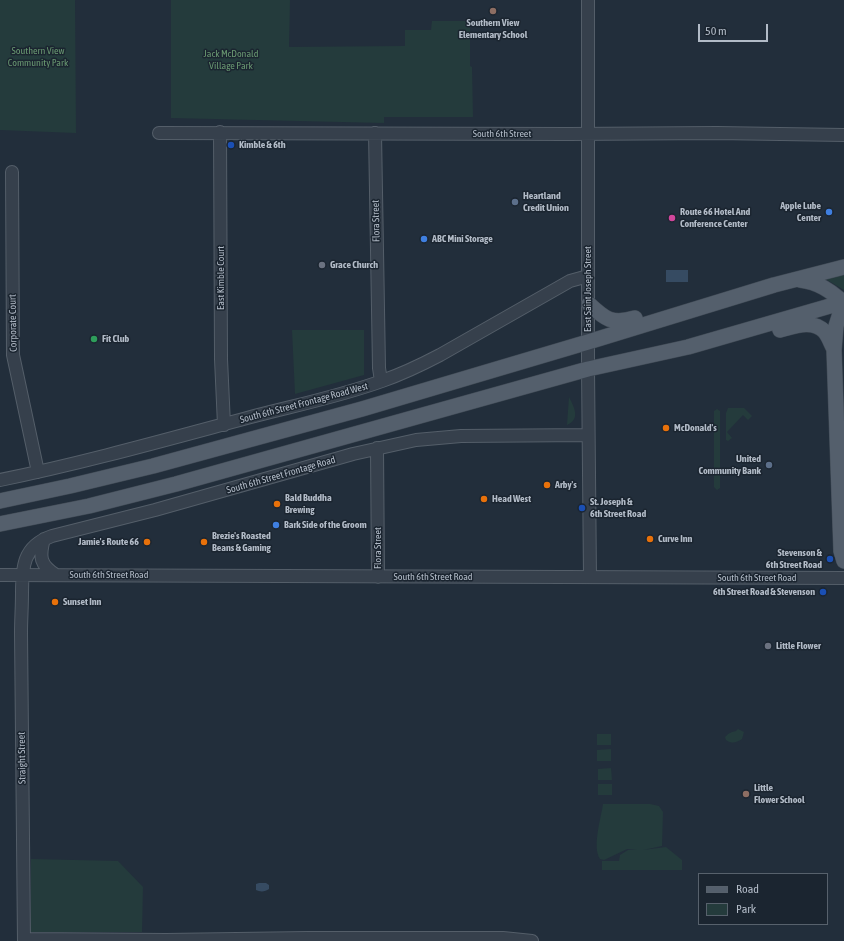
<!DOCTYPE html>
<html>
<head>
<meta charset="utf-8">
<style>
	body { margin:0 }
	#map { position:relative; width:844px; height:941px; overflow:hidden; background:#222e3b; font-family:"Asap Condensed",sans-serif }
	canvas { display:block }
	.legend { position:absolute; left:698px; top:873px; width:130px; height:52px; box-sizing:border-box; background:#1b2530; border:1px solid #57616c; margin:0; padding:5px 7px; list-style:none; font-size:12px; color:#b2bbc7 }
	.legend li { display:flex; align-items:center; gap:8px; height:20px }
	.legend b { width:20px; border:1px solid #57616c }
	.scale { position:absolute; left:698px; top:24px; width:70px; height:18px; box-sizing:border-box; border:2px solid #b2bbc7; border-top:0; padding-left:5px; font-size:12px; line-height:14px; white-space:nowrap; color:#b2bbc7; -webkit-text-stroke:3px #1b2530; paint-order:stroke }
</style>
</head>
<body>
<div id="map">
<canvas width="844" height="941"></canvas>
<ul class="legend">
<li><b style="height:5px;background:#545f6c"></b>Road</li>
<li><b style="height:11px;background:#243b3c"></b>Park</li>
</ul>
<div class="scale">50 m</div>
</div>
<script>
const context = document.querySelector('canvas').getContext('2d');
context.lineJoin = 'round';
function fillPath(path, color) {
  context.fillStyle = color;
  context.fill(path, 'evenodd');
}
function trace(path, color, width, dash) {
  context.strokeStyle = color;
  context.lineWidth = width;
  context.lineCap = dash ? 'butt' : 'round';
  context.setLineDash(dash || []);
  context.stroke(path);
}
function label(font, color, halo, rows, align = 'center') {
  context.font = font + ' "Asap Condensed",sans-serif';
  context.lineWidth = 3;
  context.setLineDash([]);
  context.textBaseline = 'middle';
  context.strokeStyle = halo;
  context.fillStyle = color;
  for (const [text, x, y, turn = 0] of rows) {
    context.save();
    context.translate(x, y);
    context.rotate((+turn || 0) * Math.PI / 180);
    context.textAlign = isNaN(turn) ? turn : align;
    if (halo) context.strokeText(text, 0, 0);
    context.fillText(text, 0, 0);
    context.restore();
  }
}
fillPath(new Path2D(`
	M 0,0 L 75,0 L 76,133 L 0,130 Z
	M 171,0 L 290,0 L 289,47 L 405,46 L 405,30 L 431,30 L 432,21 L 470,21 L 470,66 L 472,67 L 473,117 L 384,117 L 384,123 L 171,118 Z
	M 844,273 L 844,290 L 824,278 Z
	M 292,330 L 364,330 L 364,375 L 295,394 Z
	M 569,397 C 574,407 581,419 567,425 Z
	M 728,408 L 744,408 L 752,416 L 748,420 L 743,415 L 727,432 L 732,438 L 728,441 L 726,440 L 726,413 Z
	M 717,409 L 720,411 L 720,488 L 717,490 L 714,487 L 714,411 Z
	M 738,729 L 744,732 L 742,739 C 736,743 732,744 726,740 L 725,737 C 729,733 731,732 736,731 Z
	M 597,734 L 611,734 L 611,745 L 597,745 Z
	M 611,749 L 611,761 L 597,761 L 597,750 Z
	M 611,768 L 612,780 L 598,780 L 598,769 Z
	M 598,784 L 612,784 L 612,795 L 598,795 Z
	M 603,804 L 650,804 L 659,806 L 663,812 L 662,846 L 643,850 L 666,847 L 682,860 L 682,870 L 602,870 L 602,861 L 619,861 L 620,855 L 628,850 L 637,850 L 627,849 L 604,860 L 600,859 C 592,847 601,818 603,804 Z
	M 31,859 L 118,861 L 143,887 L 142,932 L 31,932 Z`), '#243b3c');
fillPath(new Path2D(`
	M 666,270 L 688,270 L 688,282 L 666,282 Z
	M 259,883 L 266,883 L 269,885 L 269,889 C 265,892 260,892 256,890 L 256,884 Z`), '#364b62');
const minor = new Path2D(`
	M 588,0 L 588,369 L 590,577
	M 220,132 L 221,359 L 224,425
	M 159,133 L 569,134 L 717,133 L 844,135
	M 375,133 L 379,368 L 381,381
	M 12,172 L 13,355 L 38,472
	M 377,448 L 378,577
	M 0,480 C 83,463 165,440 247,418 C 292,406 338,397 382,381 C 402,374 421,365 440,355 L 570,281 L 588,276
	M 44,539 C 39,557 40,565 56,575
	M 0,575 L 844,578
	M 24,939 L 166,940 L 307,938 L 503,938 L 532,941
	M 24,941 L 21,633 C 21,620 22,607 22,593 C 22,567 23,546 52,536 L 155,510 L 353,454 L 416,440 L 461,436 L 588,435`);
const major = new Path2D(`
	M 800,280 C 818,282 831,291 844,303
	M 844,301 L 836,326 L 834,350 L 841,551 L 844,561
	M 589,304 C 605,319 612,325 635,318
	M 780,330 C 795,326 813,319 825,332 C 829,337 831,344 834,349
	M 0,501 L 70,486 L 153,466 L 362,409 L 588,342 L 774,285 L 844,267
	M 0,524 L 89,506 L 176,484 L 588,369 L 688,347 L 844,302`);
trace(minor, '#545e69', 14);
trace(major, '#3f4954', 16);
trace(minor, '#36404c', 12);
trace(major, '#545f6c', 15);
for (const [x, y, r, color] of [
	[493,11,4,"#8d6e63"],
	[231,145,4,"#1a4fb4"],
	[515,202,4,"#5c6f8a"],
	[829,212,4,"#3f7fe0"],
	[672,218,4,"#d1479c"],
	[424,239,4,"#3f7fe0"],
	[322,265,4,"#6b7280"],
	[94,339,4,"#2e9e5b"],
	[666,428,4,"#e8710a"],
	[769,465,4,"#5c6f8a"],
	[547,485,4,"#e8710a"],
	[484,499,4,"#e8710a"],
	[277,504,4,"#e8710a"],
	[582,508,4,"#1a4fb4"],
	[276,525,4,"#3f7fe0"],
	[650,539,4,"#e8710a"],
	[147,542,4,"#e8710a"],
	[204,542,4,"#e8710a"],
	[830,559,4,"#1a4fb4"],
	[823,592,4,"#1a4fb4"],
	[55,602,4,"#e8710a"],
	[768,646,4,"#6b7280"],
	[746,794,4,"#8d6e63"]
]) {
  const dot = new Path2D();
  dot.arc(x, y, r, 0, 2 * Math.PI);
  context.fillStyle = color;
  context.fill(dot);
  trace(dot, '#1b2530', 1.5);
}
label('bold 10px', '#b2bbc7', '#1b2530', [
	["Southern View",493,23,"center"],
	["Elementary School",493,35,"center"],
	["Kimble & 6th",239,145],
	["Heartland",523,196],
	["Credit Union",523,208],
	["Apple Lube",821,206,"right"],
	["Center",821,218,"right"],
	["Route 66 Hotel And",680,212],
	["Conference Center",680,224],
	["ABC Mini Storage",432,239],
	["Grace Church",330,265],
	["Fit Club",102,339],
	["McDonald's",674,428],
	["United",761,459,"right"],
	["Community Bank",761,471,"right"],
	["Arby's",555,485],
	["Bald Buddha",285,498],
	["Brewing",285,510],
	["Head West",492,499],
	["St. Joseph &",590,502],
	["6th Street Road",590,514],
	["Bark Side of the Groom",284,525],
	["Brezie's Roasted",212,536],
	["Beans & Gaming",212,548],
	["Curve Inn",658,539],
	["Jamie's Route 66",139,542,"right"],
	["Stevenson &",822,553,"right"],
	["6th Street Road",822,565,"right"],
	["6th Street Road & Stevenson",815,592,"right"],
	["Sunset Inn",63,602],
	["Little Flower",776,646],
	["Little",754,788],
	["Flower School",754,800]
], 'left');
label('10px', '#699871', '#1b2530', [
	["Southern View",38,51],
	["Community Park",38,63],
	["Jack McDonald",231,54],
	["Village Park",231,66]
]);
label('10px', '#b2bbc7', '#1b2530', [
	["South 6th Street",502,134],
	["Flora Street",376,221,-91],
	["East Kimble Court",221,278,-90],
	["East Saint Joseph Street",588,289,-90],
	["Corporate Court",13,323,-91],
	["South 6th Street Frontage Road West",304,403,-15],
	["South 6th Street Frontage Road",281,475,-16],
	["Flora Street",378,548,-90],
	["South 6th Street Road",109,575],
	["South 6th Street Road",433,577],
	["South 6th Street Road",757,578],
	["Straight Street",22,758,-91]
]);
</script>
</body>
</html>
